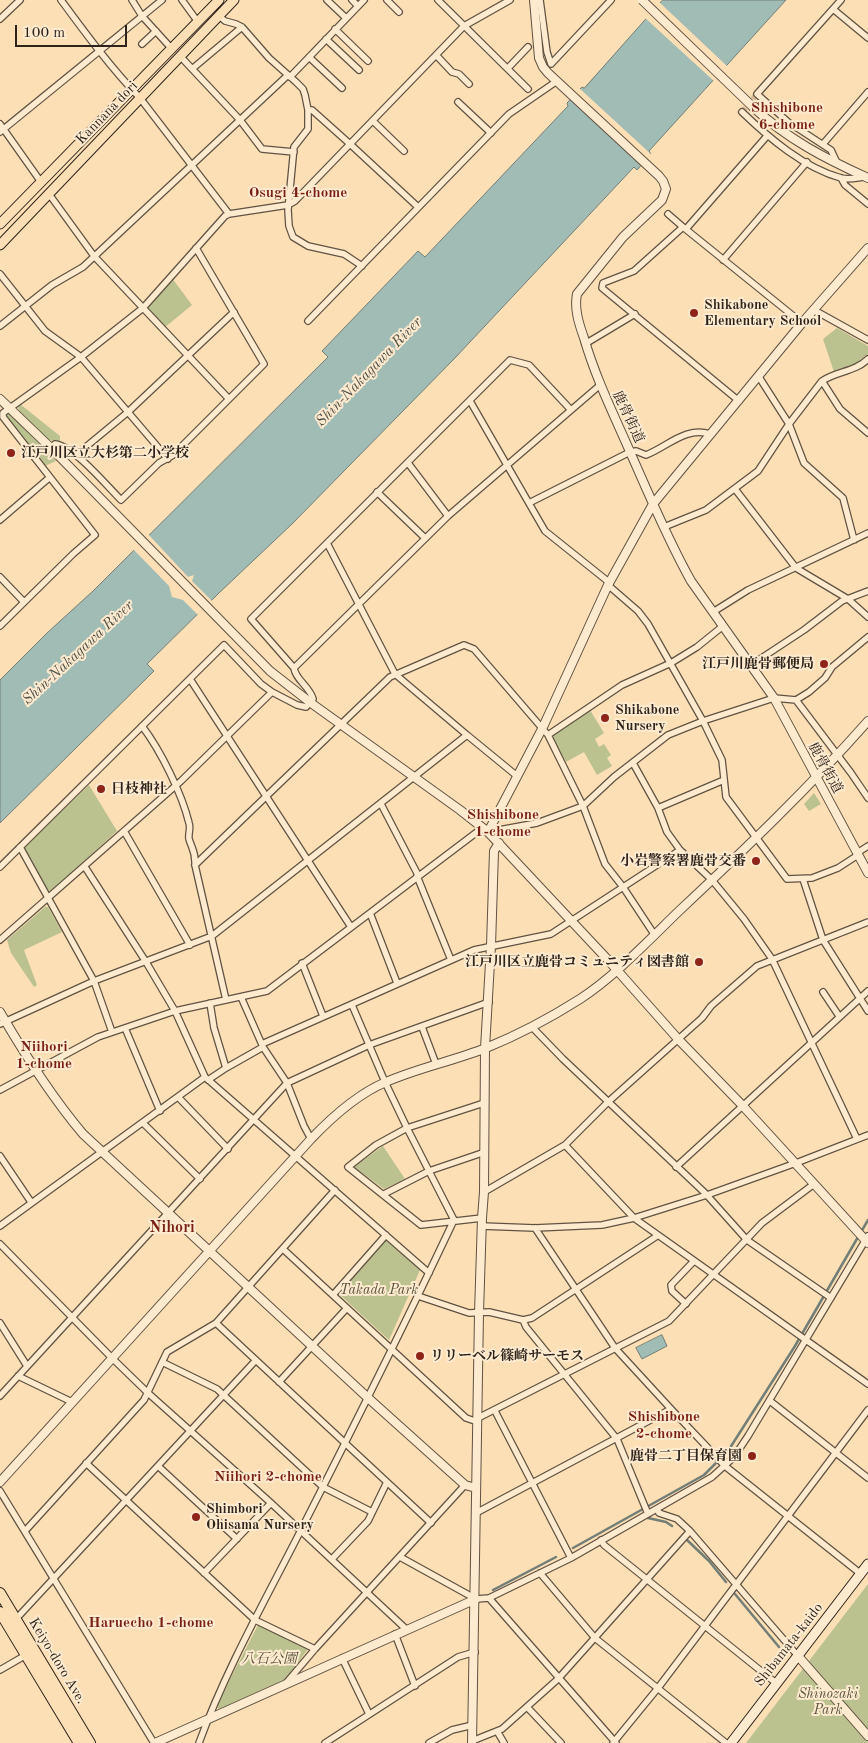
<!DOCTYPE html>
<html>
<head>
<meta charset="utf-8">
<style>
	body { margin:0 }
	#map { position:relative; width:868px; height:1743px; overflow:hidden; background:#fcdfb5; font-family:"Old Standard TT",serif }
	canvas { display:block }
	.scale { position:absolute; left:15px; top:25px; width:112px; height:22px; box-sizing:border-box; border:2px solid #2d231b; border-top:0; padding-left:6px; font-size:15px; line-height:18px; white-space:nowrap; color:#2d231b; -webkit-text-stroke:4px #fdeacf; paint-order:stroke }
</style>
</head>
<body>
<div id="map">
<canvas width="868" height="1743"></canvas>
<div class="scale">100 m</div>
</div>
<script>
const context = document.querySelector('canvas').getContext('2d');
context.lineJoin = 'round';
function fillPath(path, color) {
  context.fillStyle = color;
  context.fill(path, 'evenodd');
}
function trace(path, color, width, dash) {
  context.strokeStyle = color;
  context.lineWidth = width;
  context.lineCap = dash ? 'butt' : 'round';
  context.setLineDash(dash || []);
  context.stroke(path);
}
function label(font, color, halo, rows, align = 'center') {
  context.font = font + ' "Old Standard TT","Noto Serif JP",serif';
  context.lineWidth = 4;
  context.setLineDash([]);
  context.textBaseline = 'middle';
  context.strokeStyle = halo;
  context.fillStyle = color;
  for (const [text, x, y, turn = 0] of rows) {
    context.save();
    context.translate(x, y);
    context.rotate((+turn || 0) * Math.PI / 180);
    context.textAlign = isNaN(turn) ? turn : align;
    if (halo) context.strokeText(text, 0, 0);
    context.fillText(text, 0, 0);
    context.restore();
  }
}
fillPath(new Path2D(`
	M 172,278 L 192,305 L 164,328 L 145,308 Z
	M 837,328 L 868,346 L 868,354 L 859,364 L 834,372 L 823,339 Z
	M 20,404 L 60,436 L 60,442 L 49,440 L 21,414 L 18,408 Z
	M 9,412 L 56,461 L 45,466 L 6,418 L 5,414 Z
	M 590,710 L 604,733 L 595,739 L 599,747 L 604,744 L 611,755 L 607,758 L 612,766 L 597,775 L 584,752 L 566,762 L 553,738 L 554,734 Z
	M 89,785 L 117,831 L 52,891 L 46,890 L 25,852 L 25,846 Z
	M 814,793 L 821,804 L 809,811 L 804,804 Z
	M 45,907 L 48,907 L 62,932 L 24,950 L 37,985 L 34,987 L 11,953 L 7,940 Z
	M 383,1146 L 405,1179 L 384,1189 L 354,1167 Z
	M 385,1240 L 420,1270 L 389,1340 L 339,1294 Z
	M 868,1584 L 868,1743 L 746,1743 Z
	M 258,1625 L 308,1649 L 286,1679 L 219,1709 L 216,1706 Z`), '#bbc290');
const water = new Path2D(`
	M 663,0 L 786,0 L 649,151 L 651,154 L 637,170 L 634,167 L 454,359 L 292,524 L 219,593 L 147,664 L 154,671 L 0,823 L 0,680 L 47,633 L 93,591 L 328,357 L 322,351 L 418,251 L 425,257 L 568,106 L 567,103 L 582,87 L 584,88 Z
	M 662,1335 L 667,1346 L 642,1359 L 636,1348 Z`);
fillPath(water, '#a1bbb5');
trace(water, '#737e77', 1);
fillPath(new Path2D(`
	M 658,1 L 728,67 L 715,82 L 644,17 Z
	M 578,87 L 653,156 L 644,166 L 568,97 Z
	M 148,534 L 188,577 L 194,575 L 192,581 L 213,602 L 199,616 L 183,600 L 172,597 L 169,586 L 133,549 Z`), '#fcdfb5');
trace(new Path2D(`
	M 861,1232 L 868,1220
	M 648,1518 L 666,1522 L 672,1526
	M 687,1540 L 709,1561 L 726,1582
	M 573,1548 L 704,1475 L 728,1451 L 795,1346 L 858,1237
	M 493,1590 L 556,1557
	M 735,1594 L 779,1647`), '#737e77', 2.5);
trace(new Path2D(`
	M 742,112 L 757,94`), '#d3b996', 5.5, [5.5, 3]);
const minor = new Path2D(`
	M 132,0 L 142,16 L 172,49
	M 182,0 L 198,22
	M 327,0 L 346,18
	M 352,0 L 358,6
	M 387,0 L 399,12
	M 438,0 L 528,89
	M 540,0 L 547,52 L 551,64 L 611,0
	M 833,9 L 868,38
	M 219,16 L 225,21 L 236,24 L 242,27 L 269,58 L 296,82 L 303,89 L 305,95 L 308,110 L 308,129 L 294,147 L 288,210 L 289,226 L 293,237 L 308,246 L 344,254 L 362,266
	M 0,19 L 20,0
	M 335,29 L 368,61
	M 326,39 L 359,70
	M 142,44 L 156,31
	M 436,55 L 452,72 L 459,74 L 469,84
	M 180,56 L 240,120 L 262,149 L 294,152
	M 309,57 L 342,88
	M 508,68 L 528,47
	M 192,69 L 242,27
	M 290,77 L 364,0
	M 458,102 L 491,133
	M 308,110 L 312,110 L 350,144 L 464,26 L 510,0
	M 742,112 C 769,138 804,168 841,178 C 849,180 856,178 864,177
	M 373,121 L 404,151
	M 0,124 L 41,182
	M 0,132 L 162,0
	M 823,144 L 868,92
	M 837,163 L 831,150 L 788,122 L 757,94 L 841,0
	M 841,178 L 845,185 L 868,204
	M 49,194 L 94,256 L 229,399
	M 229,214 L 288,205 L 295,201 L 350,144 L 418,207
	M 668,214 L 683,227
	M 686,229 L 767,136
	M 723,260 L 807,162
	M 0,274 L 45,331 L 81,357 L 168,459
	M 814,310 L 868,340
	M 308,321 L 509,114 L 557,81
	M 0,326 L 52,285 L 83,267 L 288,75
	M 585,344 L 635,314
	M 759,377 L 789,424 L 804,463 L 843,498 L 854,540
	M 822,381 L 840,409 L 868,433
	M 470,401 L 545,531 L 610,583
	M 739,401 L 602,288 L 603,283 L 634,271 L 683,227 L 802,323
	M 51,448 L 55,444 C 74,446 107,486 121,500 L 159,463 L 173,455 L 264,364 L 196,248
	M 76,455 L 128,412 L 234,312
	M 408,463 L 448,516
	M 735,489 L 796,568 L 848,599 L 868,617
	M 377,492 L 425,538
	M 529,503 L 630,452 L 636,451 L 646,455 C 667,447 686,426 710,434
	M 0,520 L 49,478
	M 664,527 L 706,510 L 758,471 L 789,424 L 822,381 C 837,371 855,372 868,359
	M 327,543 L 395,674 L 467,735
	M 0,577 L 24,602
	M 608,585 L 638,611 L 648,624 L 703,721 L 722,760 L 726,797 L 787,879 L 812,878 L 838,868 L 858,855
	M 713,612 L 748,590 L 868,533
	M 0,626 L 73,554 L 95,535 L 3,417 L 3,413 L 81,357 L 143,308 L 225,216 L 229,214 L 140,98 C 111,68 86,34 61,0
	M 751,665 L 804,630 L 842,601 L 868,591
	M 294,668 L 251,619 L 510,360 L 529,365 L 571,410
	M 190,679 L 351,927
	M 796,700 L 851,773 L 868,798
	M 142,726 C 161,751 182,794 189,823 C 191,828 188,834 189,839 C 192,849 196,853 195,865 L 226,1000
	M 548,735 L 622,685 L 671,663 L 697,647 L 723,626
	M 633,763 L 658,808 L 667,832 L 680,850 L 712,880 L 744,919 L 772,959 L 857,1139
	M 381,804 L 418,875
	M 658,808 L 724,780
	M 124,831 L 190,945
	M 488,832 L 537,823 L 583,806 L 614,777 L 668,735 L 703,721 L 774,698 L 796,700 L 809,692 L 825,678 L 832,667 L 868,637
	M 20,847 L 94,981 L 112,1032
	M 857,853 L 868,846
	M 195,865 L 390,677 L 464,645 L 474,649 L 548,735 L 583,806 L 605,864 L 623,887 L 654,934
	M 0,867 L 224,645 L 261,684 L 272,692
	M 85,867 L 146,962 L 175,1011 L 205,1077 L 429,1273
	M 417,876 L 451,960
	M 803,879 L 823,940 L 868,1011
	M 370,913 L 397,983
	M 0,940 L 181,781 L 272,692 L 297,705 L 306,707 L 313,699 C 310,687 295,679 294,668 L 448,516 L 599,386
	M 302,963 L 323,1016
	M 823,992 L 839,1016
	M 241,997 L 263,1047 L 287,1083 L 304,1126 L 311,1139
	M 210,1003 L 214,1028 L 226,1068
	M 352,1005 L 385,1082 L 407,1128 L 376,1145 L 348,1167 L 421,1225 L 482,1218
	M 0,1024 L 94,981 L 212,936 L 467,735 L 517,776
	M 422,1027 L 436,1064
	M 532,1027 L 563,1059 L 705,1193 L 747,1240 L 831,1298
	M 125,1028 L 160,1111
	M 262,1044 L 474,950 L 551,934 L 680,850
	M 208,1080 L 226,1068 L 263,1047
	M 0,1090 L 98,1037 L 175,1011 L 267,991 L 477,832 L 481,827
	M 179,1098 L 228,1149
	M 143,1123 L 200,1179
	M 565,1145 L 634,1218 L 868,1384
	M 0,1156 L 31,1202
	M 676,1167 L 868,991
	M 484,1192 L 565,1145 L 608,1102 L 702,1018 L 711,1006 L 757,966 L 868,922
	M 384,1194 L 429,1171 L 485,1152
	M 454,1220 L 407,1128 L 484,1103
	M 0,1226 L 205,1077
	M 481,1226 L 535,1228 L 602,1225 L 634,1218 L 707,1195 L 796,1163 L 868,1135
	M 535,1228 L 615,1348 L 671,1409 L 725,1466 L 861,1574
	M 0,1244 L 112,1358 L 148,1393 L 271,1503 L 406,1629
	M 283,1249 L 466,1418 L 478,1422
	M 333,1295 L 386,1235
	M 418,1296 L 469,1313 L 489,1312 L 523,1320 L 532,1318 L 657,1236
	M 686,1304 L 672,1291 L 671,1285 L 693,1262
	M 523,1320 L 526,1327 L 617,1439 L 648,1514
	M 0,1323 L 27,1366
	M 216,1323 L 431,1523
	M 162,1362 L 217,1389 L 323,1487 L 372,1512
	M 18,1376 L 72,1402
	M 279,1382 L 347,1308
	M 0,1396 L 287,1083 L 369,1045 L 489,1002
	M 770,1401 L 868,1478
	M 495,1411 L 571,1558
	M 478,1418 L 669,1321 L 762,1223 L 814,1184
	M 86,1463 L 255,1620 L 315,1649
	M 158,1466 L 237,1539
	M 0,1491 L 154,1743
	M 657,1509 L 659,1513 L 677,1519 L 690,1531 L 798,1656
	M 476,1513 L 671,1409
	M 25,1531 L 144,1400 L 167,1352 L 216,1323 L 335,1190
	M 601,1540 L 604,1545 L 776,1683
	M 400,1557 L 476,1599 L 489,1598 L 571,1558 L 712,1477 L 734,1457 L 748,1436 L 868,1236
	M 332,1559 L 368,1521 L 387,1482
	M 204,1573 L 271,1503
	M 540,1573 L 595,1638 L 726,1743
	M 489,1598 L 616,1743
	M 16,1619 L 256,1360
	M 395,1634 L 415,1686
	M 342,1658 L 369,1714
	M 0,1670 L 26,1655
	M 287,1682 L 315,1649 L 465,1485
	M 527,1707 L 561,1743
	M 497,1731 L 504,1743
	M 472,1741 L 502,1729 L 558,1679 L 690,1531
	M 199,1743 C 226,1669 266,1599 302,1528 C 354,1426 405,1324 454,1220
	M 325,1743 L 458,1657 L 475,1652
	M 429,1743 L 452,1730 L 473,1725
	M 613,1743 L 658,1688 L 868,1410`);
const tertiary = new Path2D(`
	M 534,0 L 539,58 L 543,67 L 548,73 L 659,176 L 663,181 L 666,189 L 662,200 L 623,237 L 577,294 C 574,309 579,324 584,338 C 596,379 614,415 631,454 C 650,497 668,540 691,581 L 774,698 L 868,873
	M 753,107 C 787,139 826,159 868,178
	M 0,399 L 51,448 L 270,671 L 311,703 L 460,810 L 488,832 L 608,960 L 678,1039 L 742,1105 L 868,1243
	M 488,832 L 543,727 L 608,585 L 653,504 L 802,323 L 868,248
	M 0,1012 C 25,1055 51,1096 83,1134 L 367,1397 L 465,1485 L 476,1488
	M 0,1482 L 311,1139 C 332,1117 357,1094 386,1082 C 418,1068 453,1061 486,1048 C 518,1035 550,1018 580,999 C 614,977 649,940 679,911 C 744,850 809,788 868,721
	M 798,1656 L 868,1736
	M 155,1743 L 476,1599
	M 472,1743 L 479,1313 L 482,1218 L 484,1192 L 485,1048 L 491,946 L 494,851 L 499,843`);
const secondary = new Path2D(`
	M 731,1743 L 868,1564`);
const primary = new Path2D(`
	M 0,224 L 219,0
	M 0,245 L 234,0`);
const trunk = new Path2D(`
	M 0,1593 L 90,1743
	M 0,1612 L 79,1743`);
trace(minor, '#615242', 8);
trace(tertiary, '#615242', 10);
trace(secondary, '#2d231b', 11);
trace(primary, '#2d231b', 11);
trace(trunk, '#2d231b', 12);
trace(minor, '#fdeacf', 5.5);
trace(tertiary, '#fdeacf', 8);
trace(secondary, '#fdeacf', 9);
trace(primary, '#fcdfb5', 9);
trace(trunk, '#fcdfb5', 10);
const tertiaryBridge = new Path2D(`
	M 642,0 L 753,107`);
trace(tertiaryBridge, '#615242', 10, []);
trace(tertiaryBridge, '#fdeacf', 8);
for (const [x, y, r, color] of [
	[694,313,5,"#8f2418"],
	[11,453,5,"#8f2418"],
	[824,664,5,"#8f2418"],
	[605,718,5,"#8f2418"],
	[101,789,5,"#8f2418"],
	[756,861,5,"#8f2418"],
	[699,962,5,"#8f2418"],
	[420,1356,5,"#8f2418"],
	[752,1456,5,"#8f2418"],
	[196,1517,5,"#8f2418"]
]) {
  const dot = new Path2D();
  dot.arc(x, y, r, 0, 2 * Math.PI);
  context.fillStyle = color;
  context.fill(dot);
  trace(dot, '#fdeacf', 2);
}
label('14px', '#2d231b', '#fdeacf', [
	["Kannana dori",107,113,-46],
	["鹿骨街道",628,417,65],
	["鹿骨街道",825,768,61],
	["Shibamata-kaido",789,1645,-52],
	["Keiyo-doro Ave.",57,1661,59]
]);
label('bold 14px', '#2d231b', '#fdeacf', [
	["Shikabone",704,305],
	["Elementary School",704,321],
	["江戸川区立大杉第二小学校",21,453],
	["江戸川鹿骨郵便局",814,664,"right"],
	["Shikabone",615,710],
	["Nursery",615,726],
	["日枝神社",111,789],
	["小岩警察署鹿骨交番",746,861,"right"],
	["江戸川区立鹿骨コミュニティ図書館",689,962,"right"],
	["リリーベル篠崎サーモス",430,1356],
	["鹿骨二丁目保育園",742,1456,"right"],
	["Shimbori",206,1509],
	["Ohisama Nursery",206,1525]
], 'left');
label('italic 14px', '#58533e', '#fdeacf', [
	["Takada Park",379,1290],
	["八石公園",269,1659],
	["Shinozaki",828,1694],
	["Park",828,1710]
]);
label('bold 15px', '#7a1f14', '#fdeacf', [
	["Shishibone",787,108],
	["6-chome",787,125],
	["Osugi 4-chome",298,193],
	["Shishibone",503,815],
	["1-chome",503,832],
	["Niihori",44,1047],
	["1-chome",44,1064],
	["Shishibone",664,1417],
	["2-chome",664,1434],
	["Niihori 2-chome",268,1477],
	["Haruecho 1-chome",151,1623]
]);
label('italic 15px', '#505149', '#fdeacf', [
	["Shin-Nakagawa River",369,372,-46],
	["Shin-Nakagawa River",78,653,-43]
]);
label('bold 16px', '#7a1f14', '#fdeacf', [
	["Nihori",172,1228]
]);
</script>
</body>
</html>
